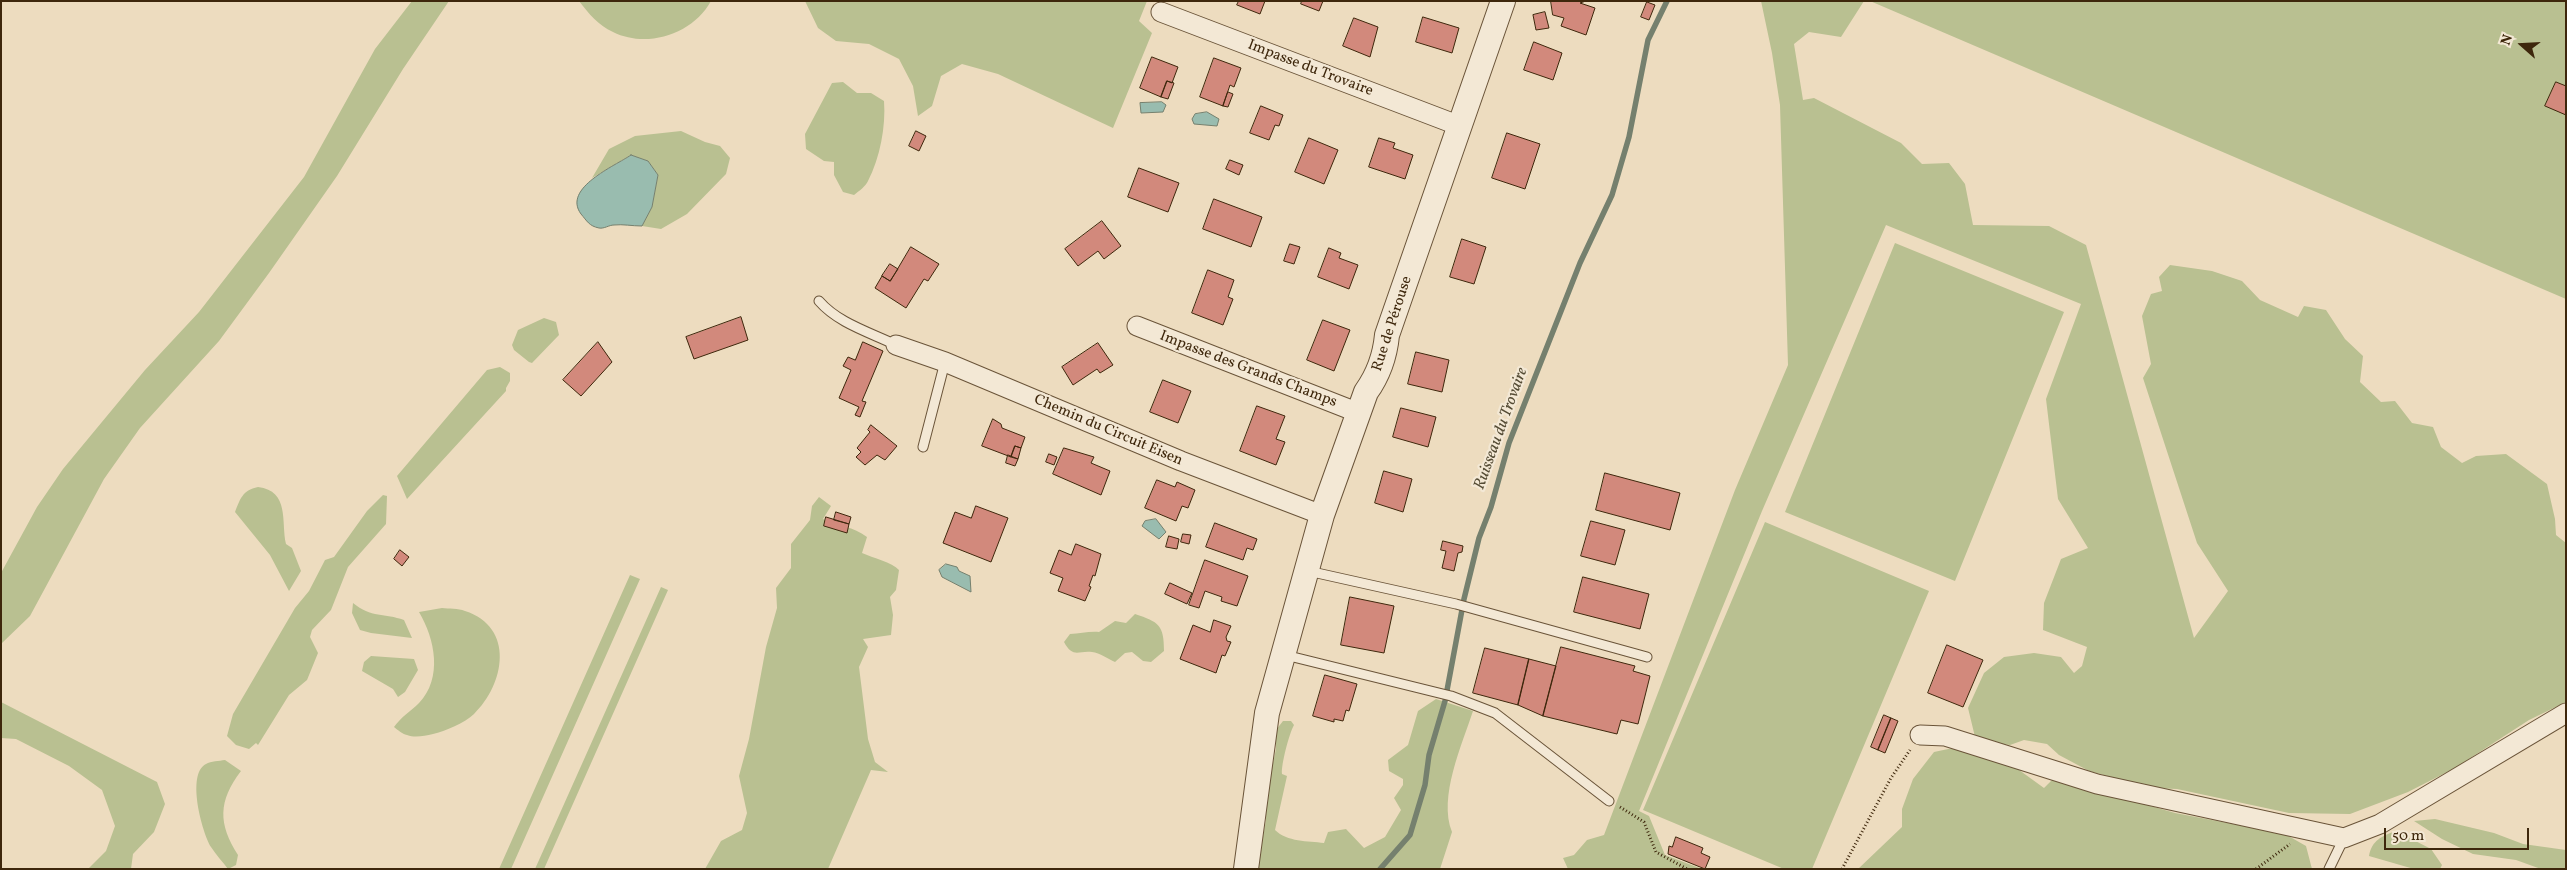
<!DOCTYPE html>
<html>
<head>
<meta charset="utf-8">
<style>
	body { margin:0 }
	#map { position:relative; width:2567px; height:870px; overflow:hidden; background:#eddcbf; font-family:Vollkorn,serif }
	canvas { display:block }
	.frame { position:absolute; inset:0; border:2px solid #3e270c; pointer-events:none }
	.north { position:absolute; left:2497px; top:20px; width:50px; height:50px; -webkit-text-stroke:4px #f3e8d5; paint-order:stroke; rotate:289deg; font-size:14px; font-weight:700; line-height:20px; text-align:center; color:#3e270c }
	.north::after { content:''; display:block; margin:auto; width:18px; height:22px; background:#3e270c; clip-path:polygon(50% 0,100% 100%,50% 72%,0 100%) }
	.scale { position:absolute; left:2384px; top:828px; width:145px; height:22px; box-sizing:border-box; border:2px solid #3e270c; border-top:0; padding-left:6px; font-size:15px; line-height:18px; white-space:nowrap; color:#3e270c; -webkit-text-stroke:4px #f3e8d5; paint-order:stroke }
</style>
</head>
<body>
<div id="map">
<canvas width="2567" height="870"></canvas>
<div class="frame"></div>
<div class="north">N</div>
<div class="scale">50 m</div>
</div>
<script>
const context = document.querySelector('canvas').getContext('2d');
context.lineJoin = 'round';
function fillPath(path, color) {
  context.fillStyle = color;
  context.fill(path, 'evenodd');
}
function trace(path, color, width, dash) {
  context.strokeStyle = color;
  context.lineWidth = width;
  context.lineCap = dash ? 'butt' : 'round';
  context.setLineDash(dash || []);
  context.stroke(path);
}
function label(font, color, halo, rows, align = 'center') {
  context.font = font + ' Vollkorn,serif';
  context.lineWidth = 4.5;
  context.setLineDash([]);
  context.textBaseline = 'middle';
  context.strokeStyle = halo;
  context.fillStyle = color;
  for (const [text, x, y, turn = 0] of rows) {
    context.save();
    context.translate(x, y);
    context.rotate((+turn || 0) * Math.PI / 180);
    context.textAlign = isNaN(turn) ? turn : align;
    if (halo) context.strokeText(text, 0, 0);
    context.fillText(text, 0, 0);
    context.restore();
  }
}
fillPath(new Path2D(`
	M 412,1 L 449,1 L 403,69 L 337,176 L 269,273 L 219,341 L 140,428 L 104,479 L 30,616 L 1,644 L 1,573 L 37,507 L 63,469 L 145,370 L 199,312 L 304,177 L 375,49 Z
	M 579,1 L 711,1 C 693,34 647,49 613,32 C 598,25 589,14 579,1 Z
	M 805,1 L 1147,1 L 1139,21 L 1152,33 L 1113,128 L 998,74 L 962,64 L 941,76 L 932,106 L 918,116 L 913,86 L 899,59 L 869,44 L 836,41 L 818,28 Z
	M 1761,1 L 1864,1 L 1841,37 L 1809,32 L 1794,44 L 1803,100 L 1814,98 L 1901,143 L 1922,164 L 1949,163 L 1965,184 L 1973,225 L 2049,226 L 2086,245 L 2194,638 L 2228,591 L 2197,543 L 2143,378 L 2151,364 L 2142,316 L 2151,294 L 2162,291 L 2159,277 L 2170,265 L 2212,271 L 2242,281 L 2260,300 L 2298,317 L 2304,306 L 2326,310 L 2345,339 L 2363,356 L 2360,382 L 2381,402 L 2395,401 L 2412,423 L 2433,427 L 2441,447 L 2462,463 L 2476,456 L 2506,454 L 2547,484 L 2555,519 L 2556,535 L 2566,543 L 2566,702 L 2529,720 L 2455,768 L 2408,792 L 2350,814 L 2289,813 L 2177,789 L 2152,788 L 2089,771 L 2059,755 L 2047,744 L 2024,740 L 2010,745 L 1976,741 L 1968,708 L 1984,673 L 2004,657 L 2034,653 L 2061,657 L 2074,673 L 2082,666 L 2087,647 L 2043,630 L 2044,603 L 2061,559 L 2088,548 L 2058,499 L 2046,399 L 2081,304 L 1886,225 L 1762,511 L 1639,811 L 1649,816 L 1665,855 L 1702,869 L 1568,869 L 1563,858 L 1574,855 L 1587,840 L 1604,835 L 1735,490 L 1788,365 L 1780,105 L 1772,53 Z
	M 1870,1 L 2566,1 L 2566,299 Z
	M 843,82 L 857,93 L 871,93 L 884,101 C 886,126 880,158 868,181 C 866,186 859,191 854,195 L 843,192 L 834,175 L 834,162 L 824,161 L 806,149 L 805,134 L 832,83 Z
	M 681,131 L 705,142 L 720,146 L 730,158 L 726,174 L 687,214 L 661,229 L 642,226 L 652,207 L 658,175 L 648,161 L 631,155 L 592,178 L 609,149 L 635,136 Z
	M 1895,243 L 2064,312 L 1955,581 L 1785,512 Z
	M 544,318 L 556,322 L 559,335 L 532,363 L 529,362 L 514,350 L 512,345 L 518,330 Z
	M 500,367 L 510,373 L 510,381 L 506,388 L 506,391 L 407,499 L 397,476 L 487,370 Z
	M 258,487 C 290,491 281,522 286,544 L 292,548 L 301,571 L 289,591 L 270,555 L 235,512 C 240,500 242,490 258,487 Z
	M 383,495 L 387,496 L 386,524 L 348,567 L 331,610 L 312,630 L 310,637 L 318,653 L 307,680 L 289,695 L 258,745 L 256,743 L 249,749 L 236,745 L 227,736 L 233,714 L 295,608 L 309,591 L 325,560 L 334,557 L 367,511 Z
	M 819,497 L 831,506 L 823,519 C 839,527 853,526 867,537 L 862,553 C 873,558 892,562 899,570 L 896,590 L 890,597 L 893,615 L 891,635 L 863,639 L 868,647 L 859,667 L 868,739 L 875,762 L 888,772 L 871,770 L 828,869 L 705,869 L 721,841 L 742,830 L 747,813 L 739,776 L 749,739 L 766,647 L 777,608 L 776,588 L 791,568 L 791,544 L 810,520 L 812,506 Z
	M 1765,522 L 1929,591 L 1812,869 L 1784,869 L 1643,810 Z
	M 630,575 L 640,579 L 511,869 L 499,869 Z
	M 661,587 L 668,590 L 544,869 L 535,869 Z
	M 353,603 C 371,618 385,613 404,620 L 412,638 L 371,633 L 360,630 L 352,613 Z
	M 442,608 C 449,609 458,608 465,611 C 515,627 505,684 474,714 C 465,723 445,731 433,734 C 424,736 415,738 407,735 C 402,734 398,730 394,727 C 401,717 411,711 419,703 C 443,678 435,639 419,612 Z
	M 1135,614 C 1159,622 1164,625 1164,651 L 1151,662 L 1143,661 L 1132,652 L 1125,653 L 1115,662 C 1108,659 1100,653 1092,652 C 1079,650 1073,659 1064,642 L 1070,634 C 1080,634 1089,631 1099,632 L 1115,621 L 1126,623 Z
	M 371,656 L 414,659 L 418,670 L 405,692 L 398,697 L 393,689 L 362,671 L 364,662 Z
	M 1436,699 L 1473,711 C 1462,745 1438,797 1452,832 L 1440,869 L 1257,869 L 1266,820 L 1264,805 L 1276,749 L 1276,730 L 1283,721 L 1291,721 L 1294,725 C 1289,734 1281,765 1282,774 L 1287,776 L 1275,830 C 1287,842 1308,841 1324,843 L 1328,832 L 1346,829 L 1364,848 L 1385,837 L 1401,810 L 1394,798 L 1403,785 L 1403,779 L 1389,771 L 1388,760 L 1408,745 L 1418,711 Z
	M 1,702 L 157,782 L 165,804 L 154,832 L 133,854 L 131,869 L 88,869 L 106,851 L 115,826 L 102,790 L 69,766 L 16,739 L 1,738 Z
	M 1953,748 L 2008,762 L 2044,788 L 2054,778 L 2175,813 L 2285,834 L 2306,846 L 2312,869 L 1858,869 L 1902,827 L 1902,809 L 1913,779 L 1934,752 Z
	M 225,760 L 241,771 C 218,801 218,824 238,855 L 236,865 L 228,869 C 223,862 216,855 211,847 C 202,832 186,774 206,764 C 211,761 219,761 225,760 Z
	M 2435,819 L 2494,833 L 2523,844 L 2566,850 L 2566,869 L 2541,869 L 2516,860 L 2473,854 L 2442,839 L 2414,821 Z
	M 2396,831 L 2431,849 L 2442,865 L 2440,869 L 2414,869 L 2369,856 C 2372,840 2382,836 2396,831 Z`), '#b9c091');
const water = new Path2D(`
	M 1162,102 L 1166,105 L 1163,112 L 1141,113 L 1140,103 Z
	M 1207,112 L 1219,119 L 1217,126 L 1194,124 L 1192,119 L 1195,114 Z
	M 631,155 L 648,161 L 658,175 L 652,207 L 642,226 C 632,226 623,224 614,225 C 609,225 604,229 599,228 C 589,226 587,221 581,214 C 562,188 615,166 631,155 Z
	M 1156,519 L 1166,532 L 1159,539 L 1142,526 L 1145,521 Z
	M 946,564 L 957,567 L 959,571 L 970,576 L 971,592 L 942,577 L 939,570 Z`);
fillPath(water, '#99bcaf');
trace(water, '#75806e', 1);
trace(new Path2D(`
	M 1380,869 L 1410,835 L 1425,785 L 1429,755 L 1445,701 L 1464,599 L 1479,538 L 1491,507 L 1509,443 L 1580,263 L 1612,195 L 1629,137 L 1648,40 L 1667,1`), '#75806e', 5.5);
const building = new Path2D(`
	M 1239,1 L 1265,1 L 1260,14 L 1237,5 Z
	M 1302,1 L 1323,1 L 1319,11 L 1301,4 Z
	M 1551,1 L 1586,1 L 1580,3 L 1595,8 L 1586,35 L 1561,26 L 1564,18 L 1553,15 Z
	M 1647,2 L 1655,5 L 1649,20 L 1641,17 Z
	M 1545,12 L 1549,28 L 1536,30 L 1533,15 Z
	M 1423,17 L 1459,28 L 1452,53 L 1416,42 Z
	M 1354,18 L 1378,27 L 1370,57 L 1343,46 Z
	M 1534,42 L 1562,53 L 1553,80 L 1524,70 Z
	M 1152,57 L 1178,67 L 1172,83 L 1167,81 L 1161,97 L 1140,88 Z
	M 1214,58 L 1241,68 L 1234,87 L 1230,85 L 1223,106 L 1200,97 Z
	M 1167,81 L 1174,83 L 1168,99 L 1161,97 Z
	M 2556,82 L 2566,86 L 2566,115 L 2545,106 Z
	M 1228,92 L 1233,94 L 1228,107 L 1223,106 Z
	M 1261,106 L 1283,115 L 1279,126 L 1275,125 L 1269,140 L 1250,133 Z
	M 916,131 L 926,136 L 919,151 L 909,146 Z
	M 1507,133 L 1540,144 L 1525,189 L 1492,178 Z
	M 1309,138 L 1338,150 L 1324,184 L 1295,172 Z
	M 1379,138 L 1395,143 L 1393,148 L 1413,155 L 1405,179 L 1369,167 Z
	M 1230,160 L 1243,165 L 1239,175 L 1226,169 Z
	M 1139,168 L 1179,183 L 1168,212 L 1128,197 Z
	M 1214,199 L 1262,217 L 1251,247 L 1203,229 Z
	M 1102,221 L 1121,246 L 1104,259 L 1098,251 L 1078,266 L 1065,249 Z
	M 1462,239 L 1486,247 L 1474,284 L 1450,277 Z
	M 1290,244 L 1300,247 L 1294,264 L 1284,261 Z
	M 911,247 L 939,264 L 928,281 L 924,279 L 906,308 L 875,288 L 882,276 L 890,281 Z
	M 1329,248 L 1341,253 L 1339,258 L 1358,265 L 1349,289 L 1318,277 Z
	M 890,264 L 898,269 L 890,281 L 882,276 Z
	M 1208,270 L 1234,280 L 1228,297 L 1233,299 L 1223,325 L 1192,313 Z
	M 741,317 L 748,340 L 694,359 L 686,337 Z
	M 1323,320 L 1350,330 L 1334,371 L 1307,360 Z
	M 598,342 L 612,362 L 581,396 L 563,380 Z
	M 863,342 L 883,351 L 862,401 L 866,402 L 860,417 L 855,415 L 859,407 L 839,398 L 851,370 L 843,366 L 848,357 L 855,360 Z
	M 1098,343 L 1113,365 L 1100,373 L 1097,369 L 1073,385 L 1062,367 Z
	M 1416,352 L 1449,360 L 1442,392 L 1408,384 Z
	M 1163,380 L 1191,391 L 1178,423 L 1150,412 Z
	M 1257,406 L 1285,416 L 1276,439 L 1285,442 L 1276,465 L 1240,451 Z
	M 1401,408 L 1436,417 L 1428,447 L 1393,437 Z
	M 993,419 L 1001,424 L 1002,428 L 1025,437 L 1021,448 L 1015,446 L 1011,457 L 982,446 Z
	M 871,425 L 897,446 L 885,460 L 877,455 L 865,465 L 856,457 L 861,452 L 857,448 L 870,432 L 868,430 Z
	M 1015,446 L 1021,448 L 1018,459 L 1011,457 Z
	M 1064,448 L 1094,457 L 1091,463 L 1110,471 L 1101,495 L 1053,474 Z
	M 1049,454 L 1057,457 L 1054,465 L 1046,462 Z
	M 1008,455 L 1018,459 L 1015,466 L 1006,463 Z
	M 1384,471 L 1412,479 L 1403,512 L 1375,503 Z
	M 1605,473 L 1680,493 L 1670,530 L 1596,510 Z
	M 1157,480 L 1175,487 L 1177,482 L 1195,490 L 1188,508 L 1182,506 L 1176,521 L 1145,508 Z
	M 976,506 L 1008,518 L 991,562 L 943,543 L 955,512 L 971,518 Z
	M 836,512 L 851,517 L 849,524 L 834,520 Z
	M 826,517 L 849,524 L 847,533 L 824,526 Z
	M 1591,521 L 1625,530 L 1615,565 L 1581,556 Z
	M 1215,523 L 1257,539 L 1253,550 L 1247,548 L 1243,560 L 1206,547 Z
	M 1183,534 L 1191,535 L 1189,544 L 1181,542 Z
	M 1169,536 L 1179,539 L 1177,549 L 1166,547 Z
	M 1443,541 L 1463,546 L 1462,552 L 1458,553 L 1454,571 L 1442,568 L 1446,551 L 1441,550 Z
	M 1076,544 L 1101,554 L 1095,576 L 1093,575 L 1089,586 L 1091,587 L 1085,601 L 1058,591 L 1063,578 L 1050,573 L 1059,550 L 1071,555 Z
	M 400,550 L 409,557 L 402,566 L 394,559 Z
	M 1205,560 L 1248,576 L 1237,606 L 1221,601 L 1222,597 L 1205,591 L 1199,608 L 1189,605 Z
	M 1583,577 L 1649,594 L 1640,629 L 1574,612 Z
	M 1170,583 L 1192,593 L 1187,604 L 1165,594 Z
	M 1350,597 L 1394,606 L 1384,653 L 1341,645 Z
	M 1214,620 L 1231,626 L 1226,637 L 1227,641 L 1231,642 L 1225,656 L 1222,655 L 1216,673 L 1180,659 L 1193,625 L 1210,632 Z
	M 1947,645 L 1983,660 L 1963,707 L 1928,693 Z
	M 1561,647 L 1635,666 L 1633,671 L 1650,676 L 1638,724 L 1621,720 L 1617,734 L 1543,716 Z
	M 1485,648 L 1529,659 L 1518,705 L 1473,693 Z
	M 1529,659 L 1556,666 L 1543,716 L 1518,705 Z
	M 1325,675 L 1357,684 L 1349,711 L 1346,710 L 1343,721 L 1334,719 L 1334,722 L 1313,716 Z
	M 1884,715 L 1891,718 L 1878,750 L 1871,747 Z
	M 1891,718 L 1898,721 L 1885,753 L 1878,750 Z
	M 1676,837 L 1703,848 L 1701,853 L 1710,857 L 1705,869 L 1668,854 L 1669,846 L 1672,847 Z`);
fillPath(building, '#d2897c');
trace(building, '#3e270c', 1);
const service = new Path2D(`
	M 819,301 C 838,323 869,332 896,345
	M 923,447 L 945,362
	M 1308,571 L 1456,604 L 1647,657
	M 1285,655 L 1451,696 L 1495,713 L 1609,801
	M 2329,869 L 2344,838`);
const minor = new Path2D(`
	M 1161,12 L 1460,126
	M 1137,326 L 1359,413
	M 896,345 L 945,362 L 1181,461 L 1322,515
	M 1920,735 L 1945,736 L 2097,784 L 2344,838 L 2380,824 L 2566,713`);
const tertiary = new Path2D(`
	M 1246,869 L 1267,713 L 1322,515 L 1366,392 C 1379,374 1385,356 1387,335 L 1503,1`);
trace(service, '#6a5439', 11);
trace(minor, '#6a5439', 21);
trace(tertiary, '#6a5439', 26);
trace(new Path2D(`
	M 1620,807 L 1644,822 L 1656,852 L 1687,869
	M 1842,869 L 1891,778 L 1910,750
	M 2256,869 L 2290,844`), '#3e270c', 3, [1, 2.5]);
trace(service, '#f3e8d5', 9);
trace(minor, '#f3e8d5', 19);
trace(tertiary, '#f3e8d5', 24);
label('15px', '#3e270c', '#f3e8d5', [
	["Impasse du Trovaire",1310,69,21],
	["Rue de Pérouse",1393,324,-72],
	["Impasse des Grands Champs",1248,370,21],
	["Chemin du Circuit Eisen",1108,431,23]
]);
label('italic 16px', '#554c35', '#f3e8d5', [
	["Ruisseau du Trovaire",1502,429,-70]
]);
</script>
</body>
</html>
